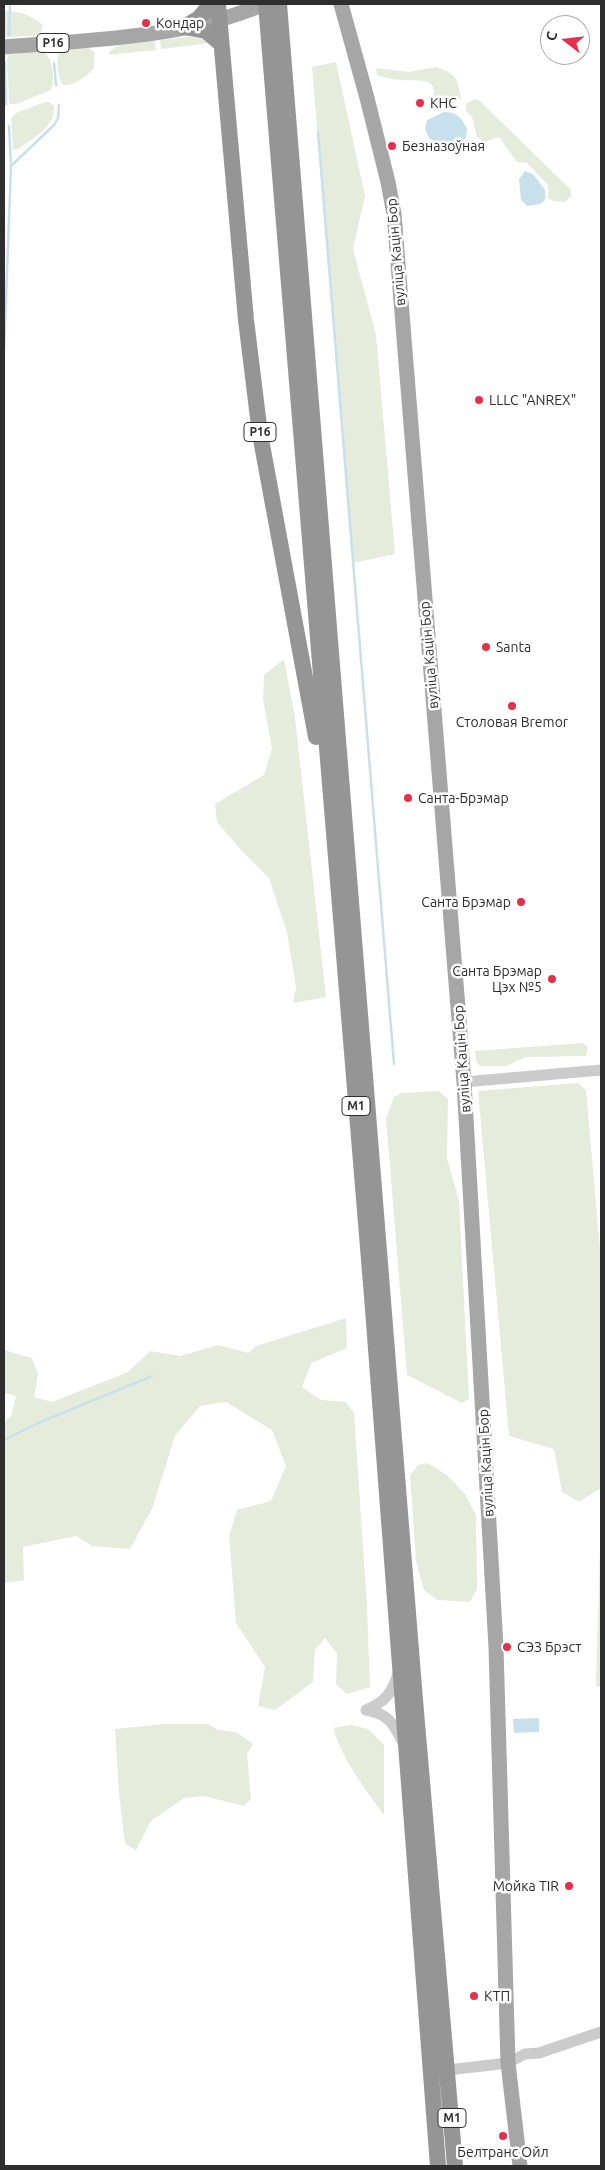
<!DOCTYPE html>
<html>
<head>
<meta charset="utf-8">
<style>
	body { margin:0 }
	#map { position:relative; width:605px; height:2170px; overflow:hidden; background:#fff; font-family:Ubuntu,sans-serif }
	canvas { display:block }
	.frame { position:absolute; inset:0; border:5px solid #2e2e2e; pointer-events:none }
	.north { position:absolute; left:540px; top:15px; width:50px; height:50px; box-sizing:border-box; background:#fff; border:1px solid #ababab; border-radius:50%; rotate:286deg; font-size:14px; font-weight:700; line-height:20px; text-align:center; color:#2e2e2e }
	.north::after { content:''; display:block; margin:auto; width:18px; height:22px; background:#e62f49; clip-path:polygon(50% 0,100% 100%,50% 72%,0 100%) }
</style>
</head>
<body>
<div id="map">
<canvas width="605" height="2170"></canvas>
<div class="frame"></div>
<div class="north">С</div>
</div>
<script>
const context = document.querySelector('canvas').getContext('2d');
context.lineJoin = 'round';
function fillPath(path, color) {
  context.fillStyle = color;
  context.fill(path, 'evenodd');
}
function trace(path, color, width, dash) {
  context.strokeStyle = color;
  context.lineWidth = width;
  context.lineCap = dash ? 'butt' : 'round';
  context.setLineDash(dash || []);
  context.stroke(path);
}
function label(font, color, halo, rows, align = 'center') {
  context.font = font + ' Ubuntu,sans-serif';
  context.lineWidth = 5;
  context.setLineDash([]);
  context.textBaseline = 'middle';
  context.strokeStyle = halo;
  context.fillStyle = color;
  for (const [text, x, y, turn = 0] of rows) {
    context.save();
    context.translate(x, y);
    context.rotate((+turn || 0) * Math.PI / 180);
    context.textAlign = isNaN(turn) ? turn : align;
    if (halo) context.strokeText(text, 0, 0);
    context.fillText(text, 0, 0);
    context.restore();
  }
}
fillPath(new Path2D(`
	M 4,11 C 20,11 30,15 43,25 L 41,32 L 34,36 L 4,37 Z
	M 188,37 L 205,39 L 209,43 L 161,49 L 160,40 Z
	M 155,41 L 156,50 L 108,55 C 115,40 140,43 155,41 Z
	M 89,48 L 95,53 L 94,67 C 88,76 74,86 63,85 C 57,77 56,62 59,53 L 66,49 Z
	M 42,51 C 53,56 55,79 51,90 L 16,104 L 10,104 L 9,99 L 7,60 L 9,54 Z
	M 336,62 L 365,196 L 353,249 L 376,335 L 395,554 L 353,563 L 312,67 Z
	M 436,67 C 458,75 457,78 461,99 L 450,105 L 438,106 L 433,98 C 439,76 415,81 401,80 C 393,80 384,77 377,75 L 376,68 L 410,72 Z
	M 474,99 L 480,101 L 571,190 L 571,196 L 565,202 L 553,201 L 548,198 L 548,185 L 527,163 L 517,162 L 499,137 L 484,142 L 477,137 L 472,117 L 466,111 L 466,104 Z
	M 45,102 L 49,102 L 54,106 C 56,127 33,138 18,149 L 13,149 L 11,118 L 16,113 Z
	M 284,659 L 295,718 L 326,997 L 293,1003 L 296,988 L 287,932 L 269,878 L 241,850 L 217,822 L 215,804 L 264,775 L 272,749 L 263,699 L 264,675 Z
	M 583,1043 L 588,1047 L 586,1056 L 525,1057 L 506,1066 L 480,1066 L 476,1061 L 475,1051 Z
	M 578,1083 L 586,1090 L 601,1260 L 601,1488 L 579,1502 L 562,1492 L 554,1449 L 509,1436 L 478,1091 Z
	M 439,1091 L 448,1099 L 447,1158 L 459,1201 L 469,1399 L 462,1403 L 407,1375 L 386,1119 L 394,1097 L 402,1093 Z
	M 346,1318 L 347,1348 L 311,1363 L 302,1387 L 321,1400 L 346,1402 L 354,1413 L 367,1606 L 370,1687 L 347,1694 L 336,1684 L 337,1654 L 325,1638 L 315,1650 L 313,1682 L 275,1710 L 258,1706 L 265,1667 L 236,1623 L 229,1536 L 237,1510 L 271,1501 L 286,1466 L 272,1430 L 226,1402 L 200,1406 L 175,1436 L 152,1509 L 130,1549 L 92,1546 L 76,1536 L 23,1547 L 24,1580 L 4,1583 L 4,1422 L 11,1416 L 16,1396 L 6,1393 L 4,1395 L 4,1350 L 32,1358 L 38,1374 L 34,1397 L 52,1402 L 128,1372 L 150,1351 L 180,1356 L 218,1345 L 249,1353 L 256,1346 Z
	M 427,1463 L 447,1475 L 465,1494 L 476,1515 L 477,1589 L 470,1602 L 437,1600 L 424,1590 L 416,1561 L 410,1475 L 418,1465 Z
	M 601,1514 L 601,1686 L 596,1686 Z
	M 166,1724 L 208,1724 L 218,1730 L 236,1732 L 253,1744 L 247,1754 L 251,1799 L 244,1806 L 204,1796 L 184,1798 L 151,1821 L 136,1850 L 125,1844 L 119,1794 L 115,1729 Z
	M 351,1725 L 368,1729 L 384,1745 L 384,1815 C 364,1787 343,1761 333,1728 Z`), '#e5ecdc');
fillPath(new Path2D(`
	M 444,112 C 457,112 462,118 467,129 L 466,138 C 454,146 441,146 429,138 L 425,129 L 427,120 Z
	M 525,171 L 533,174 L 545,190 L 545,200 L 540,204 L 527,206 L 521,200 L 519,179 Z
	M 539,1718 L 539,1732 L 514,1733 L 513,1719 Z`), '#c8e0ec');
trace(new Path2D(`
	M 9,35 L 10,4
	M 5,62 L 6,104
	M 54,63 L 56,85
	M 318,132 L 394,1064
	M 11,166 L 54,125 L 58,118 L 59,105
	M 4,352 L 11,166 L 9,126
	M 4,1440 L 36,1424 L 152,1376`), '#c8e0ec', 2.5);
trace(new Path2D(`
	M 464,1082 L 601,1070
	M 366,1710 C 390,1714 394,1725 404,1745
	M 366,1710 C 385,1702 392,1693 398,1674
	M 448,2070 L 508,2063 L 525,2054 L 539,2053 L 601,2032`), '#cbcbcb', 11);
trace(new Path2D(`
	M 341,4 L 367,98 L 388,182 L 394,214 L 464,1082 L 496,1647 L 508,2063 L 520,2166
	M 4,47 C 89,40 185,38 264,4`), '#a6a6a6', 15);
trace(new Path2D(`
	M 218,4 L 246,320 L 260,434 L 316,737
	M 266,4 L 372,1296 L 438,2166
	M 279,4 L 415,1700 L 455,2166
	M 184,27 L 206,31 L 221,44
	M 184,27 L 199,18 L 211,4`), '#959595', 16);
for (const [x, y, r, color] of [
	[146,23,5,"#e62f49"],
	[420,103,5,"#e62f49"],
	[392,146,5,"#e62f49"],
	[479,400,5,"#e62f49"],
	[486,647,5,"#e62f49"],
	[512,706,5,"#e62f49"],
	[408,798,5,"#e62f49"],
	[521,902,5,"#e62f49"],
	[552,979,5,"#e62f49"],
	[507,1647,5,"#e62f49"],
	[569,1886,5,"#e62f49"],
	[474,1996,5,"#e62f49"],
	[503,2136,5,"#e62f49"]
]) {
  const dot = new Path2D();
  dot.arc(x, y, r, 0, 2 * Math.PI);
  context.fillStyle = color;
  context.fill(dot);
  trace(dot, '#fff', 2);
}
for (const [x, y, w] of [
	[53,43,32],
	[260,432,32],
	[356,1106,28],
	[452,2118,28]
]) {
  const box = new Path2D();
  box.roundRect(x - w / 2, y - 9.5, w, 19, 4);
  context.fillStyle = '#fff';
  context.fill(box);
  trace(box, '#2e2e2e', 1);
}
label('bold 12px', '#2e2e2e', null, [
	["Р16",53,43],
	["Р16",260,432],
	["М1",356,1106],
	["М1",452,2118]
]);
label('14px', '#2e2e2e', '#fff', [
	["Кондар",156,23],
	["КНС",430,103],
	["Безназоўная",402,146],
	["LLLC \"ANREX\"",489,400],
	["Santa",496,647],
	["Столовая Bremor",512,722,"center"],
	["Санта-Брэмар",418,798],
	["Санта Брэмар",511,902,"right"],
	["Санта Брэмар",542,971,"right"],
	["Цэх №5",542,987,"right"],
	["СЭЗ Брэст",517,1647],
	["Мойка TIR",559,1886,"right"],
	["КТП",484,1996],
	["Белтранс Ойл",503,2152,"center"]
], 'left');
label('14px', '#2e2e2e', '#fff', [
	["вуліца Кацін Бор",396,252,-95],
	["вуліца Кацін Бор",429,655,-95],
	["вуліца Кацін Бор",462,1059,-94],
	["вуліца Кацін Бор",486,1463,-93]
]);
</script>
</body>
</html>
